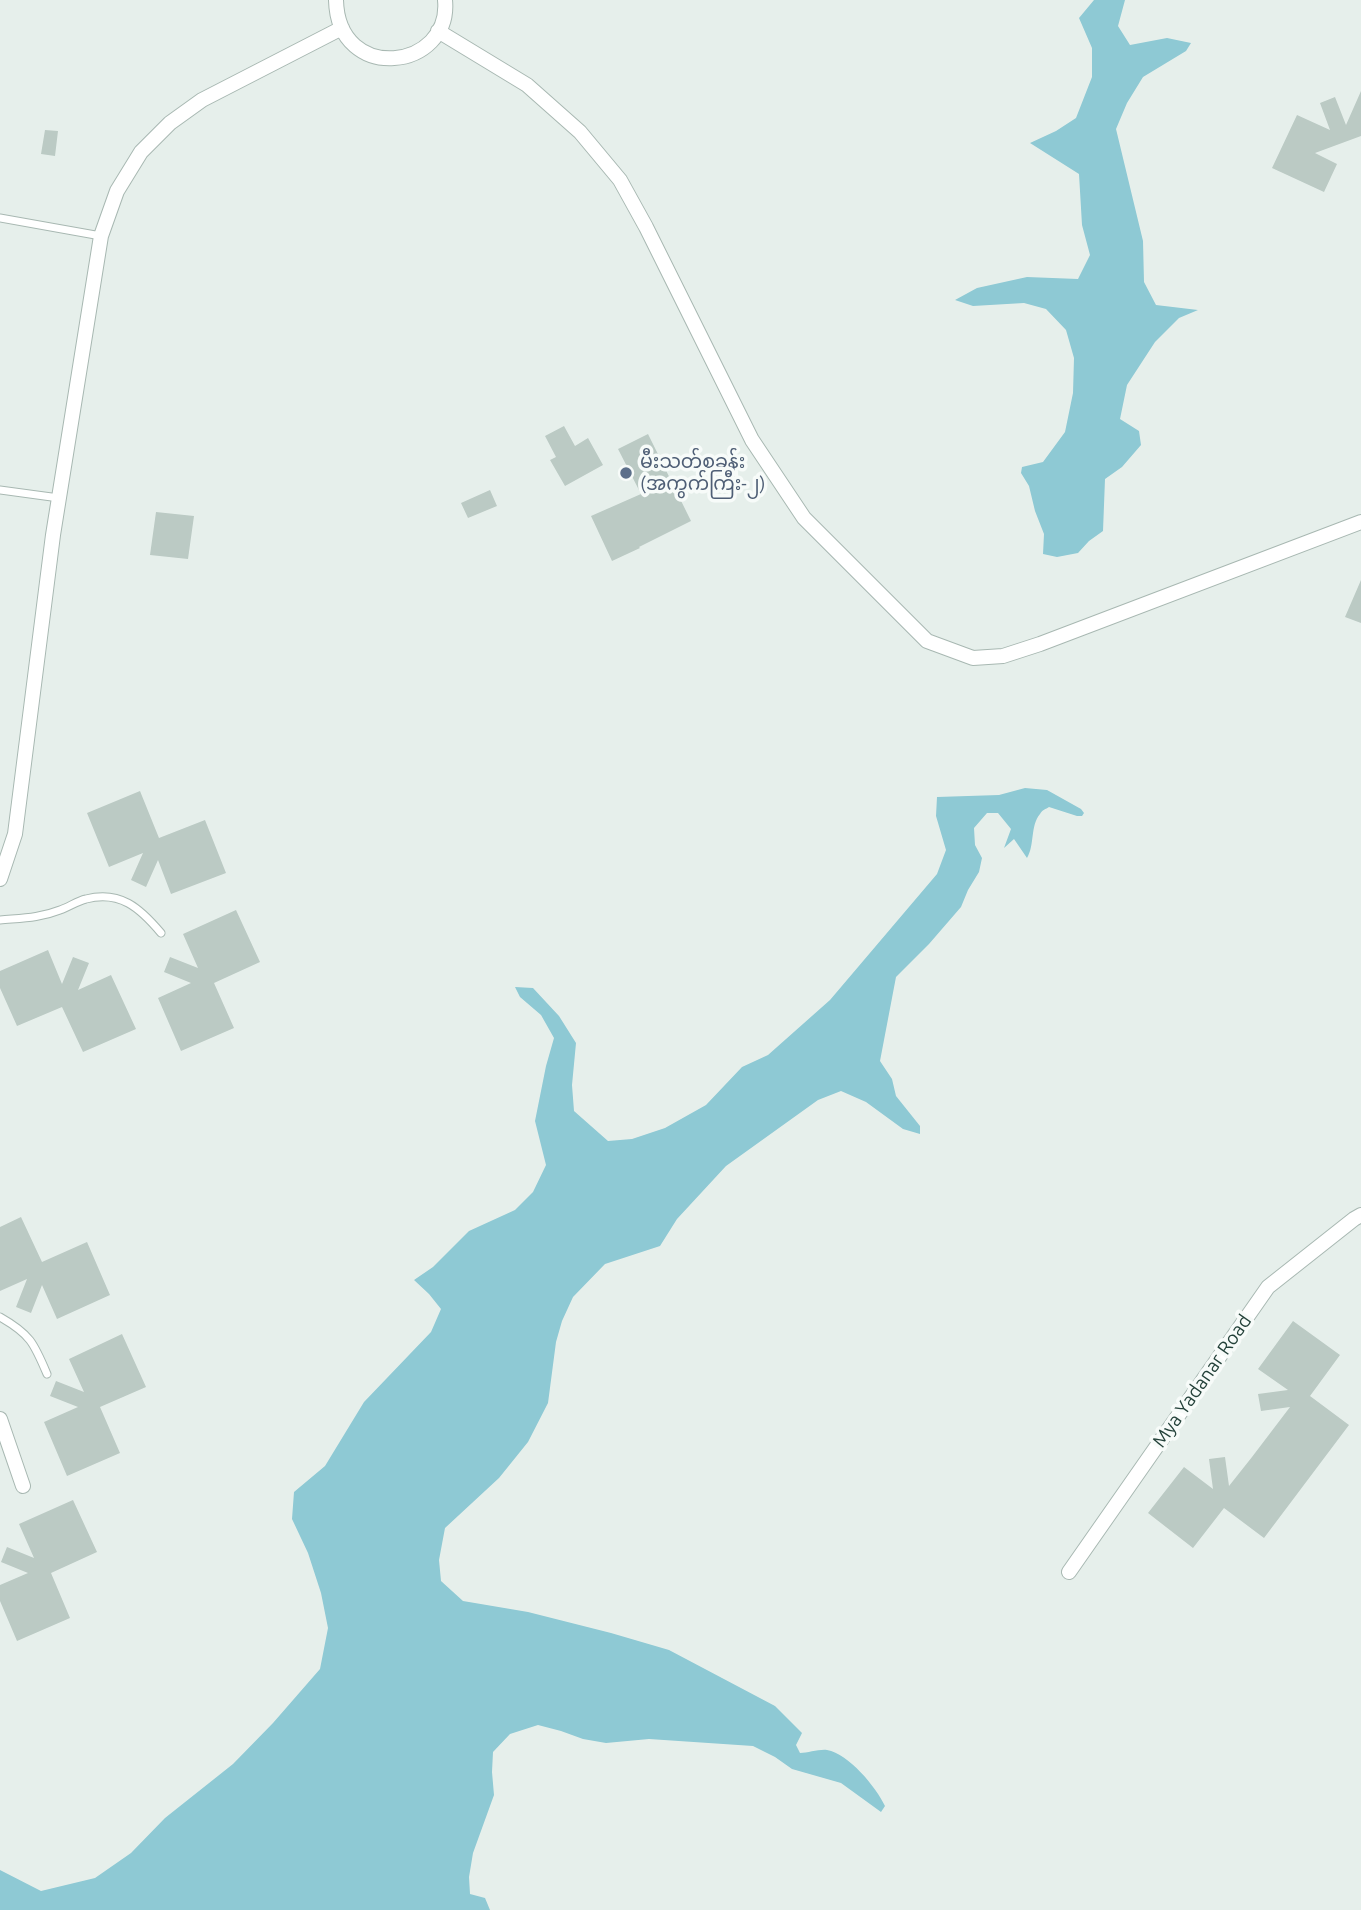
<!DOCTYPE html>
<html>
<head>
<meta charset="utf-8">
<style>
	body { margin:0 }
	canvas { display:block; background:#e6efeb }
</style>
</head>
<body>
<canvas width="1361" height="1910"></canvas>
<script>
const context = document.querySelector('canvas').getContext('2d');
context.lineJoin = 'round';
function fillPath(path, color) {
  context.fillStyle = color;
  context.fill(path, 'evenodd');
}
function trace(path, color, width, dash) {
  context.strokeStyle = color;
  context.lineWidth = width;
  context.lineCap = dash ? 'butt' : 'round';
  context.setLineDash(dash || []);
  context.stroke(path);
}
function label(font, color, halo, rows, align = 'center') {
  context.font = font + ' Ubuntu,"Noto Sans Myanmar",sans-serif';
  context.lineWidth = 7;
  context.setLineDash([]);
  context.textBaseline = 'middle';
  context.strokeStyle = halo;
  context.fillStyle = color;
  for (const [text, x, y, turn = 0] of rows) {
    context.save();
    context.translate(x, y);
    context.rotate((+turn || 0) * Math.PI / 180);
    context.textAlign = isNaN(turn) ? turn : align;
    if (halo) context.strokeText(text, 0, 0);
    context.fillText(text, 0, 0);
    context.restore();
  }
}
fillPath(new Path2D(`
	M 1094,0 L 1125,0 L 1118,26 L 1130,45 L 1167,38 L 1191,43 L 1186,51 L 1143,77 L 1127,103 L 1116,129 L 1143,241 L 1144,282 L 1156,305 L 1198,310 L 1179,318 L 1155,342 L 1127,385 L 1120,419 L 1139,431 L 1141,445 L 1122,467 L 1105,479 L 1103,531 L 1089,541 L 1078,553 L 1057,557 L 1043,554 L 1044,534 L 1035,511 L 1029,486 L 1021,473 L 1022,467 L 1043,462 L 1065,432 L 1073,393 L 1074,358 L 1066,330 L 1046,309 L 1024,303 L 973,306 L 955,300 L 977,288 L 1027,277 L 1078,279 L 1090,255 L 1082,225 L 1079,174 L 1030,143 L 1056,131 L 1076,118 L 1092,77 L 1092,48 L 1079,18 Z
	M 1025,788 L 1047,790 L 1081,809 L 1084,813 L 1082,816 L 1077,816 L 1049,807 C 1046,809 1042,810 1040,814 C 1030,826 1035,845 1027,858 L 1014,839 L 1004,848 L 1011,829 L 998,813 L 987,813 L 974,828 L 975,845 L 982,858 L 979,872 L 968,890 L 961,907 L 929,944 L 896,977 L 880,1061 L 892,1079 L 896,1096 L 920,1126 L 920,1134 L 903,1129 L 866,1102 L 841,1091 L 818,1100 L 726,1166 L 677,1219 L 660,1246 L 605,1264 L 573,1297 L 562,1321 L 556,1342 L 548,1403 L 528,1442 L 499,1478 L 445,1528 L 439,1560 L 441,1581 L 463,1601 L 528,1612 L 611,1633 L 669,1650 L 775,1706 L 802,1733 L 796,1745 L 800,1753 C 808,1753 819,1749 827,1750 C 849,1754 876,1787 885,1806 L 881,1812 L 841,1783 L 792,1769 L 775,1757 L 753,1746 L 649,1739 L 606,1743 L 583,1739 L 561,1731 L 538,1725 L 510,1734 L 493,1752 L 492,1772 L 494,1795 L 473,1853 L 469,1877 L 470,1894 L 485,1898 L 490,1910 L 0,1910 L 0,1870 L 41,1891 L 95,1878 L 131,1853 L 165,1818 L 233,1764 L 273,1723 L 320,1669 L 328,1628 L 321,1593 L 308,1553 L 292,1519 L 294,1492 L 325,1466 L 364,1402 L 431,1332 L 441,1309 L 429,1294 L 414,1280 L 433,1267 L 469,1231 L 515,1210 L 533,1192 L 546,1165 L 535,1121 L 546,1066 L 554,1038 L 541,1015 L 520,997 L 515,987 L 533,988 L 559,1016 L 576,1043 L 572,1085 L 574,1111 L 608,1141 L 632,1139 L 665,1128 L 706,1105 L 742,1067 L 768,1055 L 830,1000 L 937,874 L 946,850 L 936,816 L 937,797 L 999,795 Z`), '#8ec9d4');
fillPath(new Path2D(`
	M 1361,91 L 1361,136 L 1315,153 L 1337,164 L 1324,192 L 1272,168 L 1297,115 L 1330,130 L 1320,103 L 1335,97 L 1346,125 Z
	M 45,130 L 58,131 L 55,156 L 41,154 Z
	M 564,426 L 575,446 L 588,438 L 603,465 L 565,486 L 550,460 L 556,457 L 545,436 Z
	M 648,434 L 691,521 L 639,547 L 640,548 L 612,561 L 591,516 L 641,494 L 618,449 Z
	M 490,490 L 497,506 L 468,518 L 461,503 Z
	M 156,512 L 194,516 L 188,559 L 150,555 Z
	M 1361,580 L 1361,623 L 1345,617 Z
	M 140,791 L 159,838 L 205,820 L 226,873 L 171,894 L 158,860 L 146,887 L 131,880 L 143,853 L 109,867 L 87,813 Z
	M 236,910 L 260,962 L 214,983 L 234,1028 L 181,1051 L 158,998 L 191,983 L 164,972 L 170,957 L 198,968 L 183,934 Z
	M 48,950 L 62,984 L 73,957 L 89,963 L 78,990 L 111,975 L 136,1029 L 83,1052 L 62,1007 L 17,1026 L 0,988 L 0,971 Z
	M 21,1217 L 42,1262 L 87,1242 L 110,1295 L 57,1319 L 42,1285 L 31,1313 L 16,1307 L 27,1279 L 0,1291 L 0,1227 Z
	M 1293,1321 L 1340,1355 L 1310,1396 L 1349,1425 L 1264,1538 L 1224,1508 L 1193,1548 L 1148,1513 L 1184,1467 L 1213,1489 L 1209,1459 L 1225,1457 L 1229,1486 L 1252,1457 L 1290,1407 L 1261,1411 L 1258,1394 L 1288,1390 L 1258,1369 Z
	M 122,1334 L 146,1387 L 100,1407 L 120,1453 L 67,1476 L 44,1422 L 78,1407 L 50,1396 L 56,1381 L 84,1392 L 69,1359 Z
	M 73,1500 L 97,1552 L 51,1573 L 70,1618 L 17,1641 L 0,1601 L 0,1585 L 28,1573 L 1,1562 L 7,1547 L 34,1558 L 19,1524 Z`), '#bbcac4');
const service = new Path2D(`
	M 0,218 L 101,236
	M 0,490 L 59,498
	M 0,920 C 21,918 40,918 60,910 C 69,907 77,901 86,899 C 120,890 140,908 161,933
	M 0,1317 C 30,1334 34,1343 47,1374`);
const minor = new Path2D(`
	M 336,0 C 338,85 452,70 445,0
	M 438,31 L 527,85 L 580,132 L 620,180 L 646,227 L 752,440 L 804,518 L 927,641 L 973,658 L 1003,656 L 1040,644 L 1361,522
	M 0,879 L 15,834 L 53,535 L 101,236 L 117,191 L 141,152 L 170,123 L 202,100 L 342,28
	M 0,1419 L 23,1486
	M 1069,1572 L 1268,1287 L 1354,1219 L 1361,1215`);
trace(service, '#a8b8b2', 9);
trace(minor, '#a8b8b2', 16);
trace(service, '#fff', 7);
trace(minor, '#fff', 14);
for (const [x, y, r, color] of [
	[626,473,7,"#5c6f8a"]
]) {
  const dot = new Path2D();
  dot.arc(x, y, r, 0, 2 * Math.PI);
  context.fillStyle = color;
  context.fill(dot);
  trace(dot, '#f7fbf9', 2.5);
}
label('19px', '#4e5e75', '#f7fbf9', [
	["မီးသတ်စခန်း",640,462],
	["(အကွက်ကြီး-၂)",640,484]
], 'left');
label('19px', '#24423a', '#f7fbf9', [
	["Mya Yadanar Road",1202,1381,-55]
]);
</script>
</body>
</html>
